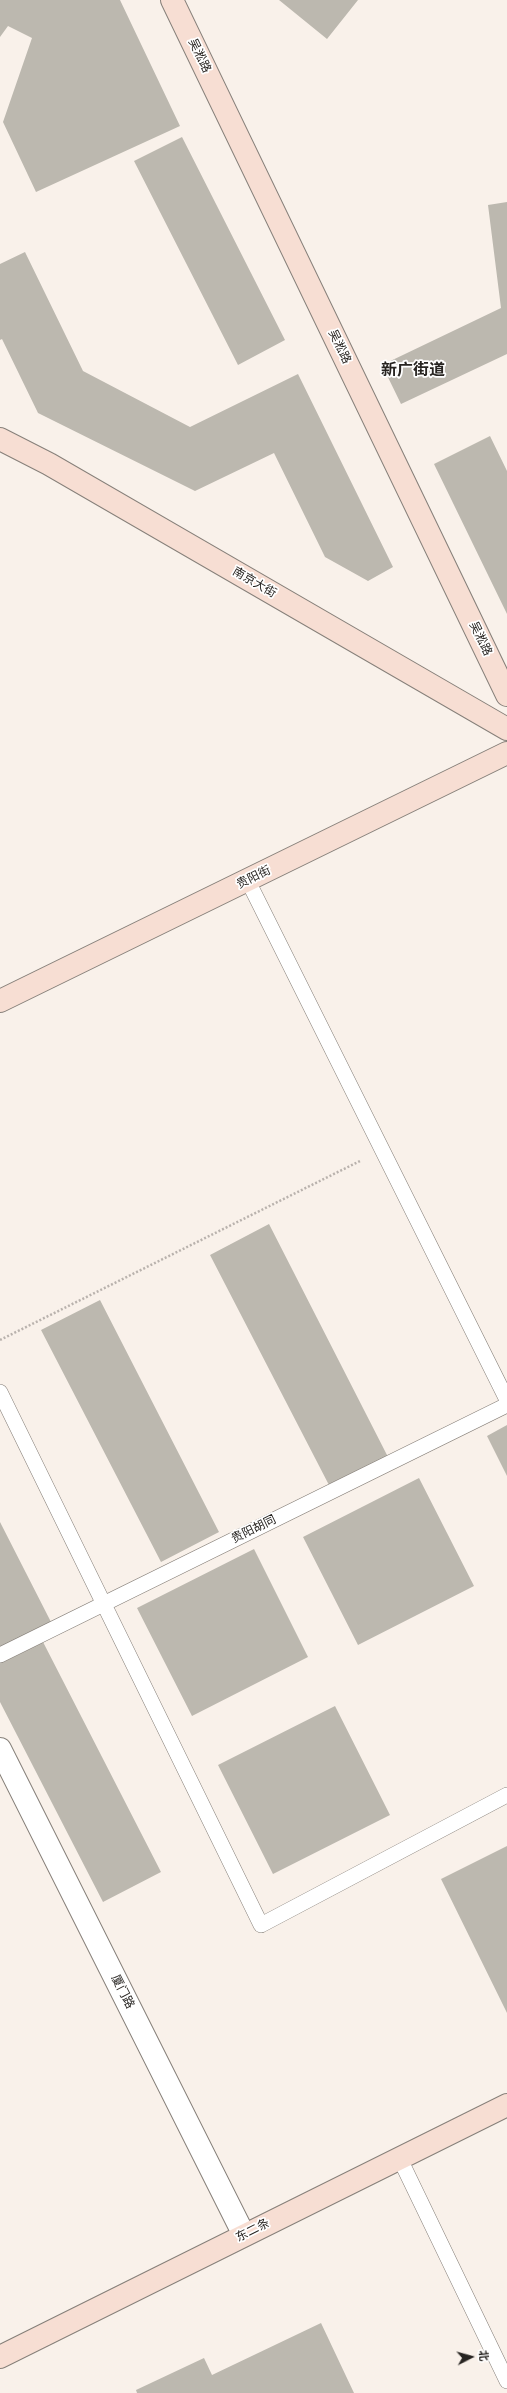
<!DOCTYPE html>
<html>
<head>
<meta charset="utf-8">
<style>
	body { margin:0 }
	#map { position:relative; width:507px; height:2393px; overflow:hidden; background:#f9f1ea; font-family:"Nunito Sans","Noto Sans SC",sans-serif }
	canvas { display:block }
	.north { position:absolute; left:451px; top:2337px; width:40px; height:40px; -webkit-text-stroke:3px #fff; paint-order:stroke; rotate:84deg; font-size:11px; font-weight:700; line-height:16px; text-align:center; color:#272421 }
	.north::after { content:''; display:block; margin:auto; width:14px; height:18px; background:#272421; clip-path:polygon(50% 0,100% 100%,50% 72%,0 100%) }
</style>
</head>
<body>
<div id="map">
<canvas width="507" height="2393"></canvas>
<div class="north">北</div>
</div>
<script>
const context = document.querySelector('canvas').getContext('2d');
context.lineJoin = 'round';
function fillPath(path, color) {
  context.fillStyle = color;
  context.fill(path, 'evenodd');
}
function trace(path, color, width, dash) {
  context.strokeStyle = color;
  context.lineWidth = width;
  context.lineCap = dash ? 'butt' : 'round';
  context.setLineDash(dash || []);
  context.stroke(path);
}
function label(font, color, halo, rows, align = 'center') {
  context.font = font + ' "Nunito Sans","Noto Sans SC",sans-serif';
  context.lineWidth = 3.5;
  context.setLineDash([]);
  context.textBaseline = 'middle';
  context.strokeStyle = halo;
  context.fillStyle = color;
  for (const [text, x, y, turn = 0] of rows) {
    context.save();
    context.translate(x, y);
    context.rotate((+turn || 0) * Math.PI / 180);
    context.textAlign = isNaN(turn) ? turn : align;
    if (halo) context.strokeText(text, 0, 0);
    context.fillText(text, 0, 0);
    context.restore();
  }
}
fillPath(new Path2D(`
	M 0,0 L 120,0 L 180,126 L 36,192 L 3,122 L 32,38 L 8,26 L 0,37 Z
	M 279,0 L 358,0 L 327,39 Z
	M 182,137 L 285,340 L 238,365 L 134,161 Z
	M 507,202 L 507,354 L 401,404 L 382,365 L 501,308 L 488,205 Z
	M 25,252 L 83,371 L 190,427 L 298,374 L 393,567 L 368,581 L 325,557 L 274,453 L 195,491 L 38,413 L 2,339 L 0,340 L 0,264 Z
	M 490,436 L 507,471 L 507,614 L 434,464 Z
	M 269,1224 L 388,1457 L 330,1487 L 210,1255 Z
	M 100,1300 L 219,1532 L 161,1562 L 41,1330 Z
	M 507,1425 L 507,1476 L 487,1436 Z
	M 419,1478 L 474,1586 L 358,1645 L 303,1537 Z
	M 0,1522 L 51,1622 L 0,1648 Z
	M 254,1549 L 308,1657 L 192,1716 L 137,1608 Z
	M 42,1640 L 161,1872 L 103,1902 L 0,1702 L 0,1662 Z
	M 335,1706 L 390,1815 L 273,1874 L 218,1765 Z
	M 507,1846 L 507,2013 L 441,1879 Z
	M 321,2323 L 354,2393 L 137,2393 L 136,2390 L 204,2358 L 212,2375 Z`), '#bcb8af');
const lane = new Path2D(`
	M 248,881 L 507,1400
	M 0,1392 L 261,1925 L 507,1795
	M 0,1655 L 507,1405
	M 399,2157 L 507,2381`);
const street = new Path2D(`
	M 0,1749 L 244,2235`);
const secondary = new Path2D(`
	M 172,0 L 507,695
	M 0,439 L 49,464 L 507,729
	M 0,1001 L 507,753
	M 0,2357 L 507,2105`);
trace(lane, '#87807a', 16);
trace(street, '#87807a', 24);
trace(secondary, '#87807a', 24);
trace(new Path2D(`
	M 0,1340 L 360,1161`), '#b9b2ad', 2.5, [2, 2]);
trace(lane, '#fff', 15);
trace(street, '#fff', 22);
trace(secondary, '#f7ded3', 22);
label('12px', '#272421', '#fff', [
	["吴淞路",199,56,64],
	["吴淞路",339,347,64],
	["南京大街",254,583,30],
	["吴淞路",480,639,64],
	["贵阳街",254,878,-26],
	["贵阳胡同",254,1530,-26],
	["厦门路",122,1992,63],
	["东二条",253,2231,-27]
]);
label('bold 16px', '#272421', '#fff', [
	["新广街道",413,371]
]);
</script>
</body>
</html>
